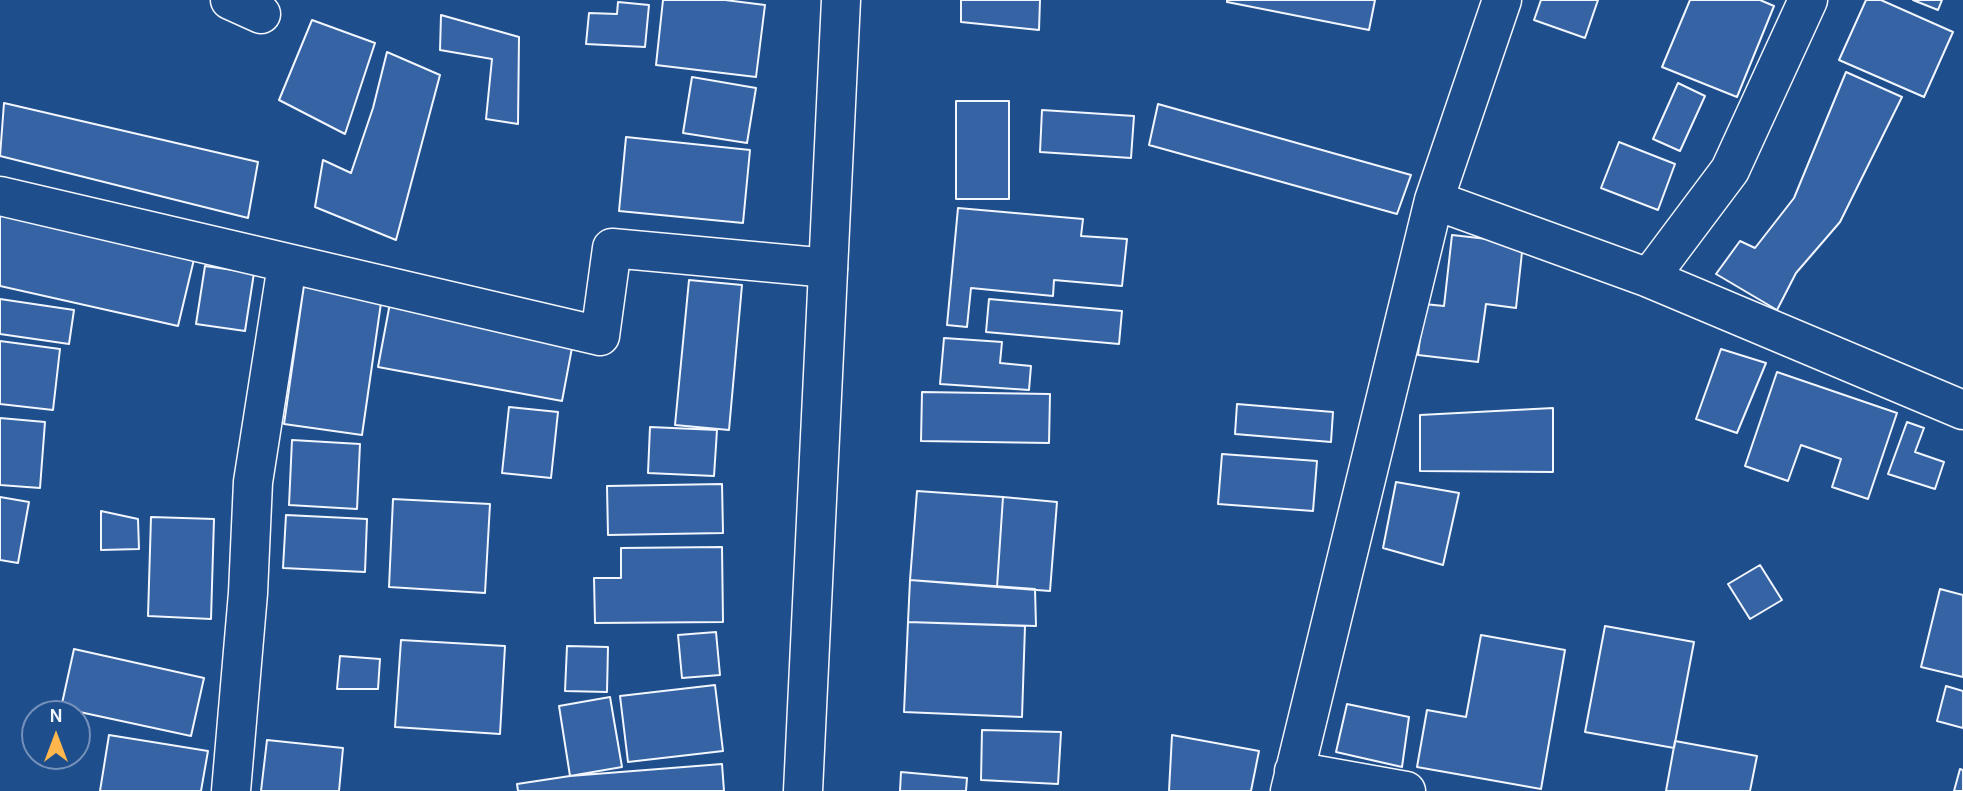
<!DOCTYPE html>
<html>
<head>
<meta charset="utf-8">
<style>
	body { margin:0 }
	#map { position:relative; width:1963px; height:791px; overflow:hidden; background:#1f4e8c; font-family:Karla,sans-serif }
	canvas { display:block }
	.north { position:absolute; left:21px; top:700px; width:70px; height:70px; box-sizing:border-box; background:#1f4e8c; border:2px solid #7391ba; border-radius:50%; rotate:0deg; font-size:19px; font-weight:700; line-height:28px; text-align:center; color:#f2f6ff }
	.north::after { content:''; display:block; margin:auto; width:24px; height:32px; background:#ffb74d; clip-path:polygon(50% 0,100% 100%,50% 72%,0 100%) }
</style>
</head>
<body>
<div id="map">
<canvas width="1963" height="791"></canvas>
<div class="north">N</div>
</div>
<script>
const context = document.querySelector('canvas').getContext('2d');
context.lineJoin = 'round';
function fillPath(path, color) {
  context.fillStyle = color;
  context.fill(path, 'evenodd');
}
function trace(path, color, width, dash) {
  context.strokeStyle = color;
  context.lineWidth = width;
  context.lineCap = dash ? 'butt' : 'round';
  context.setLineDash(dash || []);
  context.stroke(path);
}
const building = new Path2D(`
	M 725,0 L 765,5 L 756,77 L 656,65 L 663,0 Z
	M 961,0 L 1040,0 L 1039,30 L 961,22 Z
	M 1227,0 L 1375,0 L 1369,30 L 1227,2 Z
	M 1541,0 L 1598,0 L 1585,38 L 1534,20 Z
	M 1690,0 L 1760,0 L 1774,6 L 1737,97 L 1662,67 Z
	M 1866,0 L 1881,0 L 1953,32 L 1924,97 L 1839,60 Z
	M 1913,0 L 1942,0 L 1938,10 Z
	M 618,2 L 649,5 L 645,47 L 586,44 L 589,13 L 617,14 Z
	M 441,15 L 519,37 L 518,124 L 486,119 L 492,59 L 440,50 Z
	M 312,20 L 375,43 L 345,134 L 279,100 Z
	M 387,52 L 440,75 L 396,240 L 315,207 L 323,160 L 351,173 L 373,108 Z
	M 1846,72 L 1902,97 L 1840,222 L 1796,273 L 1777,310 L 1716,274 L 1740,241 L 1755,248 L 1794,198 Z
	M 692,77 L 756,88 L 747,143 L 683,133 Z
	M 1678,83 L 1705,96 L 1680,151 L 1653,139 Z
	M 956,101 L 1009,101 L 1009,199 L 956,199 Z
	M 4,103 L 258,162 L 248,218 L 0,156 Z
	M 1158,104 L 1411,175 L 1397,214 L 1149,145 Z
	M 1042,110 L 1134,116 L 1131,158 L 1040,152 Z
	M 626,137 L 750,150 L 743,223 L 619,211 Z
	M 1619,142 L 1675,164 L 1658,210 L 1601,188 Z
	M 958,208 L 1083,219 L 1081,236 L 1127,239 L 1122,286 L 1054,280 L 1053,296 L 971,288 L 967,327 L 947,325 Z
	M 0,214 L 195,255 L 178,326 L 0,286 Z
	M 1452,235 L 1523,243 L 1516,308 L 1486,304 L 1478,362 L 1418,355 L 1424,304 L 1444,306 Z
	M 205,266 L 254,273 L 245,331 L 196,324 Z
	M 689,280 L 742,285 L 729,430 L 675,425 Z
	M 304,285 L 382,296 L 362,435 L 284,424 Z
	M 0,299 L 74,310 L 69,344 L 0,334 Z
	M 989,299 L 1122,311 L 1119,344 L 986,332 Z
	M 390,303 L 574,337 L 562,401 L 378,367 Z
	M 944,338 L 1002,342 L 1000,363 L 1031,366 L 1029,390 L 940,384 Z
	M 0,341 L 60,349 L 53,410 L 0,404 Z
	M 1721,349 L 1766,363 L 1737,433 L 1696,419 Z
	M 1777,372 L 1897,413 L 1868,499 L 1832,487 L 1841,459 L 1801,445 L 1788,481 L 1745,466 Z
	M 922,392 L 1050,394 L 1049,443 L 921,441 Z
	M 1237,404 L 1333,412 L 1331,442 L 1235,434 Z
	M 509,407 L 558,412 L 551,478 L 502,473 Z
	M 1553,408 L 1553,472 L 1420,471 L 1420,415 Z
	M 0,418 L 45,422 L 40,488 L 0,485 Z
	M 1907,422 L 1924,428 L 1915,452 L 1944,462 L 1935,489 L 1888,474 Z
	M 650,427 L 717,430 L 714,476 L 648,473 Z
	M 292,440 L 360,444 L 357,509 L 289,505 Z
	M 1222,454 L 1317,461 L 1313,511 L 1218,504 Z
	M 1396,482 L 1459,493 L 1443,565 L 1383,548 Z
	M 722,484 L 723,533 L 608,535 L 607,486 Z
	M 917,491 L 1003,497 L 997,587 L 910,580 Z
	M 0,497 L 29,502 L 18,563 L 0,560 Z
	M 1003,497 L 1057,502 L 1050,591 L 997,587 Z
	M 393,499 L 490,504 L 485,593 L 389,587 Z
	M 101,511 L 138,519 L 139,549 L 101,550 Z
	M 286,515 L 367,519 L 365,572 L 283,568 Z
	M 151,517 L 214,519 L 211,619 L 148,616 Z
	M 722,547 L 723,622 L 595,623 L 594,578 L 621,578 L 621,548 Z
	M 1760,565 L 1782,600 L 1750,619 L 1728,584 Z
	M 910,580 L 1035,589 L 1036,626 L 908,622 Z
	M 1940,589 L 1963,595 L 1963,677 L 1921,667 Z
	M 908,622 L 1025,626 L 1022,717 L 904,712 Z
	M 1605,626 L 1694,642 L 1674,748 L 1585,732 Z
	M 716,632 L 720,675 L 682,678 L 678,635 Z
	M 1481,635 L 1565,650 L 1541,789 L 1417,767 L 1427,710 L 1466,717 Z
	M 401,640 L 505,646 L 500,734 L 395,727 Z
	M 567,646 L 608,647 L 607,692 L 565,691 Z
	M 74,649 L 204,678 L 191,736 L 61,708 Z
	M 340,656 L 380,659 L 378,689 L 337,689 Z
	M 715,685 L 723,751 L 628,762 L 620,696 Z
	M 1946,686 L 1963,691 L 1963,728 L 1937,721 Z
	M 610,697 L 622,767 L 570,776 L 559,706 Z
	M 1347,704 L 1409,717 L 1402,767 L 1336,752 Z
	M 982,730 L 1061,732 L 1058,784 L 981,780 Z
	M 109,735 L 208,751 L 201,791 L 100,791 Z
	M 1172,735 L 1259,751 L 1251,791 L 1169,791 Z
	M 267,740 L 343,748 L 339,791 L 261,791 Z
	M 1675,741 L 1757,756 L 1750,791 L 1666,791 Z
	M 722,764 L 724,791 L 518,791 L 517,784 L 570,776 Z
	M 1960,769 L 1963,770 L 1963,791 L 1954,791 Z
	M 901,772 L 967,778 L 966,791 L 900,791 Z`);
fillPath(building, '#3563a3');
trace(building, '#f2f6ff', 2);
const minor = new Path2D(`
	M 230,0 L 261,14
	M 0,196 L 600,336 L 612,248 L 828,268
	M 1434,200 L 1649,278 L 1963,410
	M 1649,278 L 1730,170 L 1808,0
	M 1294,771 L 1406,791
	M 231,791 L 248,593 L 253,482 L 287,265
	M 1290,791 L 1434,200 L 1502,0`);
const major = new Path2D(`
	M 803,791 L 841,0`);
trace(minor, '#f2f6ff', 41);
trace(major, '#f2f6ff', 41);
trace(minor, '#1f4e8c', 38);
trace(major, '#1f4e8c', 38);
</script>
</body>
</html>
